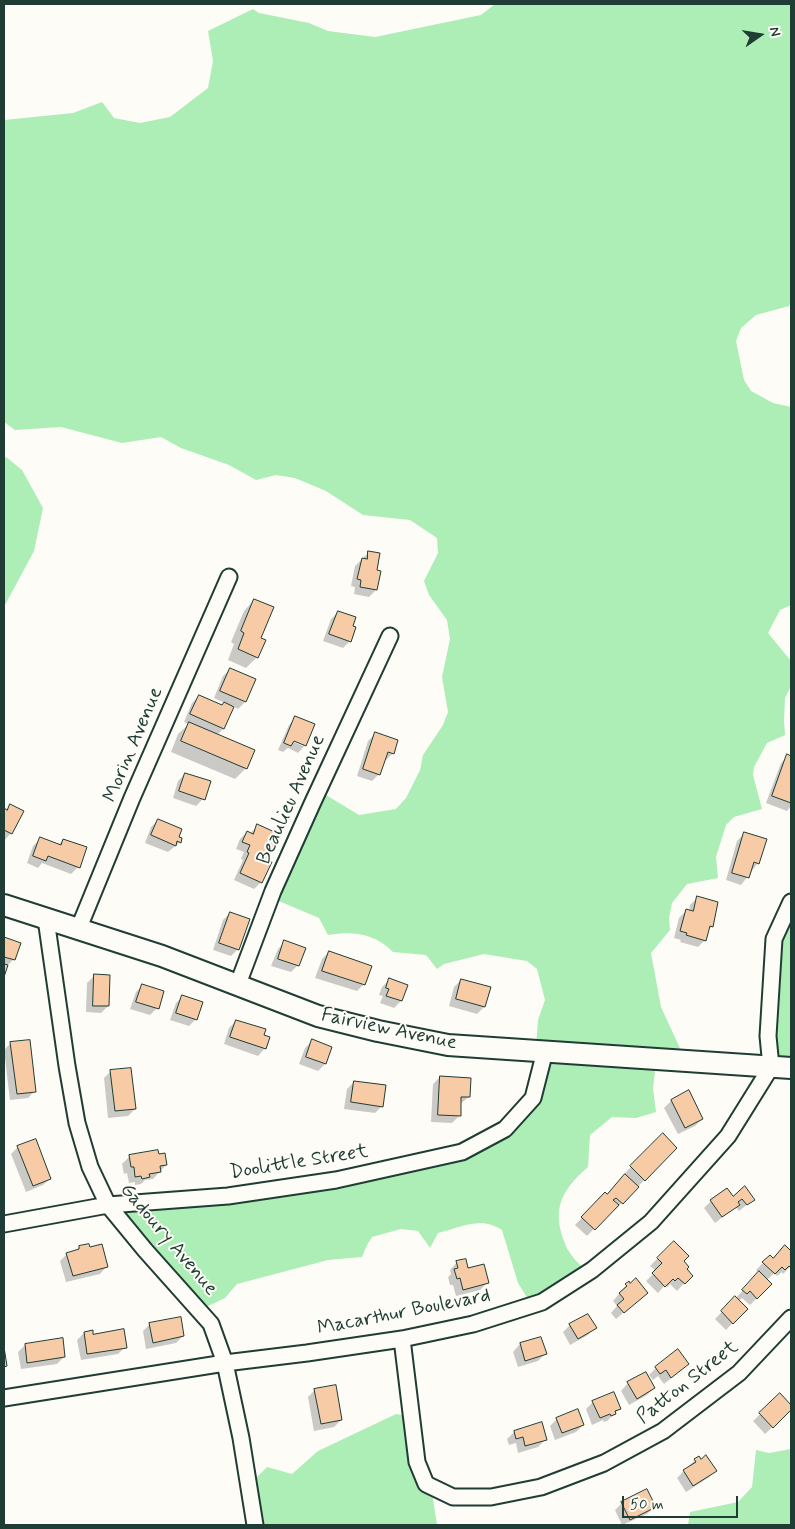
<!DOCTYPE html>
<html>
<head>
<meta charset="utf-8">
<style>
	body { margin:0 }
	#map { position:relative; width:795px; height:1529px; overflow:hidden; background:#fdfcf7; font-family:Mynerve,sans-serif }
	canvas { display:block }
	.frame { position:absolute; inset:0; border:5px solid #1f3d34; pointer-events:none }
	.north { position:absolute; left:735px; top:10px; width:50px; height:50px; -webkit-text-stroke:4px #fdfcf7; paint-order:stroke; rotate:77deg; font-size:14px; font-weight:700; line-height:20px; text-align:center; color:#1f3d34 }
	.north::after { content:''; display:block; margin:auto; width:18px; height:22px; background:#1f3d34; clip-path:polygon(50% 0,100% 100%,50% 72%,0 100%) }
	.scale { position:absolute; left:622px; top:1496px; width:116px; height:22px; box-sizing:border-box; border:2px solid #1f3d34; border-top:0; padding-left:6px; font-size:15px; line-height:18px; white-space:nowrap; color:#1f3d34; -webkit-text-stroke:4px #fdfcf7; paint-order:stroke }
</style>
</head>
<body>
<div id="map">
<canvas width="795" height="1529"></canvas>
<div class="frame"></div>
<div class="north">N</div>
<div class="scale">50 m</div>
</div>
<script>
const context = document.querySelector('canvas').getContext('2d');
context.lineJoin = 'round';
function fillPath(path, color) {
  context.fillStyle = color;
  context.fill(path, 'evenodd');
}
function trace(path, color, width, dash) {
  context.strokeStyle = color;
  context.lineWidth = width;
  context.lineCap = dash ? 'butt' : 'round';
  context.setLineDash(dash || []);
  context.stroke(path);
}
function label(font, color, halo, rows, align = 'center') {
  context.font = font + ' Mynerve,sans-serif';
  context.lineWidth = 4;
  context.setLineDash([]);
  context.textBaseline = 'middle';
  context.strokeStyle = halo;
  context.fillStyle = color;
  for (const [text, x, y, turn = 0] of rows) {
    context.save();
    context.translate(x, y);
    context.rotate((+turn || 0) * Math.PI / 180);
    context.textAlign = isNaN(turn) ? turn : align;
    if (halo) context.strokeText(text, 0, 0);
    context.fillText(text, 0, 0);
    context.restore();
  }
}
fillPath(new Path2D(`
	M 495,4 L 791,4 L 791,302 L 789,306 L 756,315 L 741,328 L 736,341 L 744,380 L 751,391 L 773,403 L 791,407 L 791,605 L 780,610 L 768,633 L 791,661 L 791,686 L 785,698 L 784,721 L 785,735 L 767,743 L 754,767 L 753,775 L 762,809 L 734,817 L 726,825 L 716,857 L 718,878 L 687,884 L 672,903 L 669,918 L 670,930 L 651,953 L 661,1007 L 684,1057 L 656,1063 L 653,1089 L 656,1112 L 636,1118 L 612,1117 L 590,1135 L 588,1167 C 560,1191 551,1211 566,1246 C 570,1256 581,1265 588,1274 L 531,1304 L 518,1283 L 502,1230 C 481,1216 461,1227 438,1233 L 430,1248 L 418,1231 L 401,1229 L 372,1237 L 367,1245 L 362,1257 L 328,1260 L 237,1284 L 225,1298 L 202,1309 L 115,1206 L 191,1199 L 467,1151 L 532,1101 L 538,1020 L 545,1000 L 537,969 L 527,961 L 484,954 L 444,964 L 437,969 L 426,955 L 393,952 C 375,933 352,931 328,935 L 319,918 L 274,899 L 321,792 L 359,815 L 396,809 L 406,798 L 420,770 L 423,755 L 443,725 L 448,712 L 442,677 L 450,639 L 447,620 L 429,595 L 424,581 L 438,553 L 437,538 L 410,520 L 363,515 L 326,491 L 295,478 L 276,475 L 256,480 L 229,465 L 181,448 L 161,437 L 122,443 L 61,427 L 15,430 L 4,422 L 4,120 L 73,113 L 102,102 L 114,118 L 140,123 L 170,117 L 208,88 L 213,61 L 208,31 L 253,9 L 259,13 L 309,23 L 328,31 L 375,37 L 481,15 Z
	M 6,457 L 22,470 L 43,508 L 34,551 L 4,607 L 4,459 Z
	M 791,911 L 791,1068 L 775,1067 L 775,958 Z
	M 396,1414 L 412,1417 L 431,1486 L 437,1525 L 257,1525 L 248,1486 L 267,1467 L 292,1474 L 318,1451 Z
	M 791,1449 L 791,1525 L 688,1525 L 690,1512 L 738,1502 L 752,1487 L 756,1450 L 769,1453 Z`), '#adedb6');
fillPath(new Path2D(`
	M 369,552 L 375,571 L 376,590 L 369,597 L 354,594 L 355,587 L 351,586 L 355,566 Z
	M 254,600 L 259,638 L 257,657 L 246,668 L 228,660 L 234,644 L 231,642 L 244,611 Z
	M 338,612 L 350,641 L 343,648 L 323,641 L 331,619 Z
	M 230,669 L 245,702 L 238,709 L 233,706 L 223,729 L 217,735 L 246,768 L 235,779 L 171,752 L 178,734 L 189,724 L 184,722 L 192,703 L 199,696 L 222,706 L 225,703 L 214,698 L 223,676 Z
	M 296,718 L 313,725 L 305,745 L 298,753 L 288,748 L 283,752 L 278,750 L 289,725 ZM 288,737 L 303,744 L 303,746 L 287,739 Z
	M 375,734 L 393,753 L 386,760 L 384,760 L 379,774 L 372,781 L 357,776 L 368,741 Z
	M 788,756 L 791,757 L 791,806 L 787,811 L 766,803 L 781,763 Z
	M 185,774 L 203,799 L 196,806 L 173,798 L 178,781 Z
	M 10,806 L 11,833 L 4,841 L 4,809 L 5,810 Z
	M 158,820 L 177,837 L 180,842 L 168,852 L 145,843 L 151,827 Z
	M 258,826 L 266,861 L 261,882 L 254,889 L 234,880 L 243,860 L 241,859 L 244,852 L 236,849 L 240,839 L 247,832 L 250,833 Z
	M 744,834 L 758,863 L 741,885 L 726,880 L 737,841 Z
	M 40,839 L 58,845 L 63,840 L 78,867 L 71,874 L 42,863 L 38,868 L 27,863 L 33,846 Z
	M 697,898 L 712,926 L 708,930 L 705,940 L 698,947 L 680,942 L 681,940 L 674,938 L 679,918 L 687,910 L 689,911 L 690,905 Z
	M 230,913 L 238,949 L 231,956 L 213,950 L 223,920 Z
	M 4,938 L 19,943 L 13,960 L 6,967 L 4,974 Z
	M 285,942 L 298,965 L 291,972 L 271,966 L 278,949 Z
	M 329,952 L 364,984 L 357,991 L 315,978 L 322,959 Z
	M 95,975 L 108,1006 L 101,1013 L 86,1012 L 87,983 Z
	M 389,980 L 401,1001 L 394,1008 L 380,1003 L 383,996 L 379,995 L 382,987 Z
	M 461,980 L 484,1007 L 477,1014 L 449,1006 L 454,987 Z
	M 143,985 L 157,1008 L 150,1015 L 130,1009 L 136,992 Z
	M 183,996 L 196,1019 L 189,1026 L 170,1020 L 176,1003 Z
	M 236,1021 L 262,1036 L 265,1048 L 258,1056 L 224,1044 L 229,1028 Z
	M 312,1041 L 325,1064 L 318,1071 L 299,1064 L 305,1048 Z
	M 11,1043 L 35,1091 L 28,1098 L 10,1100 L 4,1050 Z
	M 111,1071 L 135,1109 L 128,1116 L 108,1118 L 104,1078 Z
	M 440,1077 L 469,1097 L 460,1104 L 459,1116 L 452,1123 L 431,1122 L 433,1084 Z
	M 354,1082 L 382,1106 L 375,1113 L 344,1109 L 347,1089 Z
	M 688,1092 L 702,1119 L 695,1126 L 678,1134 L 664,1108 L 671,1101 Z
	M 663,1135 L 676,1148 L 615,1210 L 613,1209 L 587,1236 L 575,1225 L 605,1194 L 607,1195 L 625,1176 L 624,1174 Z
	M 18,1147 L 50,1178 L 43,1185 L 26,1192 L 11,1154 Z
	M 130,1156 L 166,1165 L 153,1179 L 145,1180 L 141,1184 L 135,1185 L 135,1182 L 129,1183 L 127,1173 L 124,1174 L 122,1164 Z
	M 732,1197 L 753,1200 L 739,1211 L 736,1207 L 715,1223 L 704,1208 L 711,1201 Z
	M 674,1242 L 685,1269 L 691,1276 L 677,1291 L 670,1284 L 668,1287 L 665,1285 L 658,1293 L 646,1281 L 656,1271 L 650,1266 Z
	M 785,1247 L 791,1253 L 790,1267 L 783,1274 L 782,1272 L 777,1276 L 774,1273 L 767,1280 L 771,1284 L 750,1305 L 742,1298 L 739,1301 L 746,1309 L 726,1330 L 715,1319 L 760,1273 L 756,1270 L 770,1256 L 773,1259 Z
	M 79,1248 L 107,1266 L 100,1274 L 66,1282 L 60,1261 L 67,1254 L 75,1252 Z
	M 457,1262 L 468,1270 L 487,1283 L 480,1290 L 456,1296 L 453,1285 L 450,1285 L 448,1277 L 451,1274 L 450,1270 Z
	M 628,1283 L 646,1293 L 616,1319 L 611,1313 L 617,1306 L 613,1301 Z
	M 150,1324 L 183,1336 L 176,1343 L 146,1349 L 143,1331 Z
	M 570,1325 L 595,1328 L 588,1335 L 570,1345 L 563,1332 Z
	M 84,1333 L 92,1335 L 125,1347 L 118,1354 L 81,1360 L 77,1340 Z
	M 540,1338 L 545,1354 L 538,1361 L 518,1367 L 513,1352 L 520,1344 Z
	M 25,1345 L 64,1357 L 57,1364 L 21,1369 L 18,1352 Z
	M 688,1364 L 664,1384 L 658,1376 L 653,1380 L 649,1375 L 656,1368 Z
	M 628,1383 L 654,1388 L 647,1395 L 629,1405 L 621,1391 Z
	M 315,1390 L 341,1420 L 334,1427 L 314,1431 L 308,1397 Z
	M 780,1395 L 791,1406 L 791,1409 L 765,1434 L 753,1421 Z
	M 593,1402 L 620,1408 L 607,1421 L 604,1422 L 603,1420 L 592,1425 L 586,1409 Z
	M 557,1419 L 583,1425 L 576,1432 L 555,1440 L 550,1426 Z
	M 514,1432 L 545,1440 L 538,1447 L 518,1453 L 516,1443 L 509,1445 L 507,1439 Z
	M 695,1460 L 700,1460 L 715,1471 L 708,1478 L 686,1492 L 677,1478 Z
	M 622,1503 L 654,1507 L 647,1514 L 622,1525 L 615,1510 Z`), '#0003');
const building = new Path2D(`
	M 368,551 L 380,553 L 377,570 L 381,571 L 377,590 L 360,587 L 361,580 L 357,579 L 362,558 L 367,559 Z
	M 254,599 L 274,607 L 261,638 L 266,640 L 258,658 L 238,649 L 244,633 L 241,631 Z
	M 338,611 L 356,617 L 353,626 L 356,627 L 351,642 L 329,634 Z
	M 230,668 L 256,679 L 246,702 L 220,691 Z
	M 199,695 L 222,705 L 224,702 L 234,707 L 224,729 L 190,714 Z
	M 295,716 L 315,724 L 306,746 L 294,741 L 291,746 L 284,743 Z
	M 189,722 L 255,750 L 247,769 L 181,741 Z
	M 375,732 L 398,740 L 394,754 L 388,752 L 380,775 L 363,769 Z
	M 787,754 L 791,756 L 791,803 L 772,796 Z
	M 185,773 L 211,781 L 205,800 L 179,791 Z
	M 10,804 L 24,811 L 12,834 L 4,830 L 4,808 L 7,810 Z
	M 158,819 L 182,829 L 179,837 L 182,838 L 181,843 L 177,841 L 176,846 L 151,835 Z
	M 257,824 L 279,834 L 267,860 L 272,862 L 262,883 L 240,873 L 249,853 L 247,852 L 250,845 L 242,842 L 247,831 L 253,834 Z
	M 744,832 L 767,839 L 759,864 L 754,862 L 749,878 L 732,873 Z
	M 40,837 L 61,845 L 63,839 L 87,847 L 80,868 L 48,856 L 46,861 L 33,856 Z
	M 697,896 L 718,902 L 713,927 L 710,926 L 706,941 L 686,935 L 687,933 L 680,931 L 686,909 L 693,911 Z
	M 230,912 L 250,919 L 239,950 L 219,943 Z
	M 4,937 L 21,943 L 15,960 L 4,957 Z
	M 284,940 L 306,948 L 299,966 L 278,959 Z
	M 329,951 L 372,966 L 365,985 L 322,971 Z
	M 4,964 L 8,965 L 4,977 Z
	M 94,974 L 110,975 L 109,1006 L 93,1006 Z
	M 389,978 L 408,985 L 402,1001 L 386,996 L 389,989 L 386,988 Z
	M 461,979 L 491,987 L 485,1007 L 456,999 Z
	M 142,984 L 164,991 L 159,1009 L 136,1002 Z
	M 182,995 L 203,1002 L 197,1020 L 176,1013 Z
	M 236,1020 L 266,1029 L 264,1035 L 270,1037 L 266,1049 L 230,1037 Z
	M 312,1039 L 332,1047 L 326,1064 L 306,1057 Z
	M 30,1040 L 36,1092 L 17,1094 L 10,1042 Z
	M 131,1068 L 136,1109 L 115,1111 L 110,1070 Z
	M 440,1076 L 471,1078 L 470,1097 L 461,1097 L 461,1116 L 438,1115 Z
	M 354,1081 L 386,1085 L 383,1107 L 351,1102 Z
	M 689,1090 L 703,1119 L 685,1128 L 671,1100 Z
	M 663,1133 L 677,1148 L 645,1181 L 630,1166 Z
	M 36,1139 L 51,1179 L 33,1186 L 17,1146 Z
	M 158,1150 L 159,1154 L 165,1153 L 167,1165 L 160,1166 L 161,1172 L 149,1174 L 150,1177 L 142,1179 L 141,1176 L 135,1177 L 134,1167 L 131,1167 L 129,1155 Z
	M 625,1174 L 639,1187 L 623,1204 L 616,1198 L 613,1200 L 619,1205 L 595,1230 L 581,1217 L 605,1192 L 607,1194 Z
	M 745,1186 L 755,1200 L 747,1205 L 742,1199 L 738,1202 L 740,1205 L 722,1217 L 710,1200 L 727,1188 L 733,1196 Z
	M 674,1241 L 689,1256 L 684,1261 L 689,1267 L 687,1269 L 693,1276 L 685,1284 L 678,1278 L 675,1281 L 673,1279 L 665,1287 L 652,1273 L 662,1263 L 657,1258 Z
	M 89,1244 L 90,1247 L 102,1244 L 108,1267 L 73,1276 L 66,1253 L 79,1249 L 79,1246 Z
	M 785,1245 L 791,1251 L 791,1268 L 789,1266 L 785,1270 L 782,1267 L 775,1274 L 762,1262 L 770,1255 L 773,1258 Z
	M 466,1259 L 468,1268 L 484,1264 L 489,1283 L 463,1290 L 460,1278 L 457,1279 L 454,1269 L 458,1268 L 456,1261 Z
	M 759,1271 L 772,1284 L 757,1299 L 750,1291 L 747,1294 L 742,1290 Z
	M 636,1278 L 648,1293 L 624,1313 L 617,1305 L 624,1299 L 619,1293 L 627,1286 L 625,1284 L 629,1281 L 630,1283 Z
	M 735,1296 L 748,1309 L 733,1324 L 721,1311 Z
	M 588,1314 L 597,1328 L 578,1339 L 569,1324 Z
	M 181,1317 L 184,1336 L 153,1343 L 149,1323 Z
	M 124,1329 L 127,1348 L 87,1354 L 84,1332 L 93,1330 L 93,1334 Z
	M 541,1337 L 547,1354 L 525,1361 L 520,1343 Z
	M 63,1338 L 65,1357 L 27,1363 L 25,1344 Z
	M 4,1347 L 7,1366 L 4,1367 Z
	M 678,1349 L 689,1364 L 671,1378 L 666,1370 L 660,1374 L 655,1367 Z
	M 646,1372 L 655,1388 L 637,1399 L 627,1382 Z
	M 336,1385 L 342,1420 L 321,1424 L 314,1389 Z
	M 614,1392 L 621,1409 L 615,1411 L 616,1414 L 611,1416 L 610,1414 L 600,1418 L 592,1401 Z
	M 780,1393 L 791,1405 L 791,1410 L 773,1428 L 759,1413 Z
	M 578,1409 L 584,1425 L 562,1433 L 556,1418 Z
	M 542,1422 L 547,1440 L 525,1446 L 523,1437 L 516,1439 L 514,1431 Z
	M 706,1455 L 717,1471 L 693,1486 L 683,1470 L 696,1462 L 694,1459 L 699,1456 L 701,1459 Z
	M 647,1489 L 656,1507 L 630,1520 L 621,1502 Z`);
fillPath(building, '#f7cba6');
trace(building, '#1f3d34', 1);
const minor = new Path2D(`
	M 46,919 L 67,1066 L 77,1123 L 90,1167 L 108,1205 L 145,1250 L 211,1324 L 225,1363 L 241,1438 L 255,1525
	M 78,930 L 132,798 L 229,577
	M 238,984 L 273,891 L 312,804 L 390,636
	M 4,1224 L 108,1205 L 228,1196 L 336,1180 L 462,1152 L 505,1129 L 533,1098 L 545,1051
	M 402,1339 L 417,1462 L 426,1484 L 453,1497 L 491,1497 L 541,1487 L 604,1463 L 663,1431 L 739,1373 L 791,1318
	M 4,1398 L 225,1363 L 307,1353 L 402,1339 L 473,1324 L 542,1302 L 592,1270 L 651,1222 L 728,1136 L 771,1067 L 768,1036 L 774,939 L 791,902`);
const major = new Path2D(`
	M 4,905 L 162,956 L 318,1016 L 378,1031 L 448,1045 L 791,1068`);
trace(minor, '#1f3d34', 19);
trace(major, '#1f3d34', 24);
trace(minor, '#fdfcf7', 15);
trace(major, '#fdfcf7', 20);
label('20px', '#1f3d34', '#fdfcf7', [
	["Morin Avenue",134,745,-67],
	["Beaulieu Avenue",292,800,-66],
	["Fairview Avenue",389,1030,12],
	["Doolittle Street",299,1163,-9],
	["Gadoury Avenue",168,1240,50],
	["Macarthur Boulevard",404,1313,-11],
	["Patton Street",688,1383,-38]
]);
</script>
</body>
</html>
